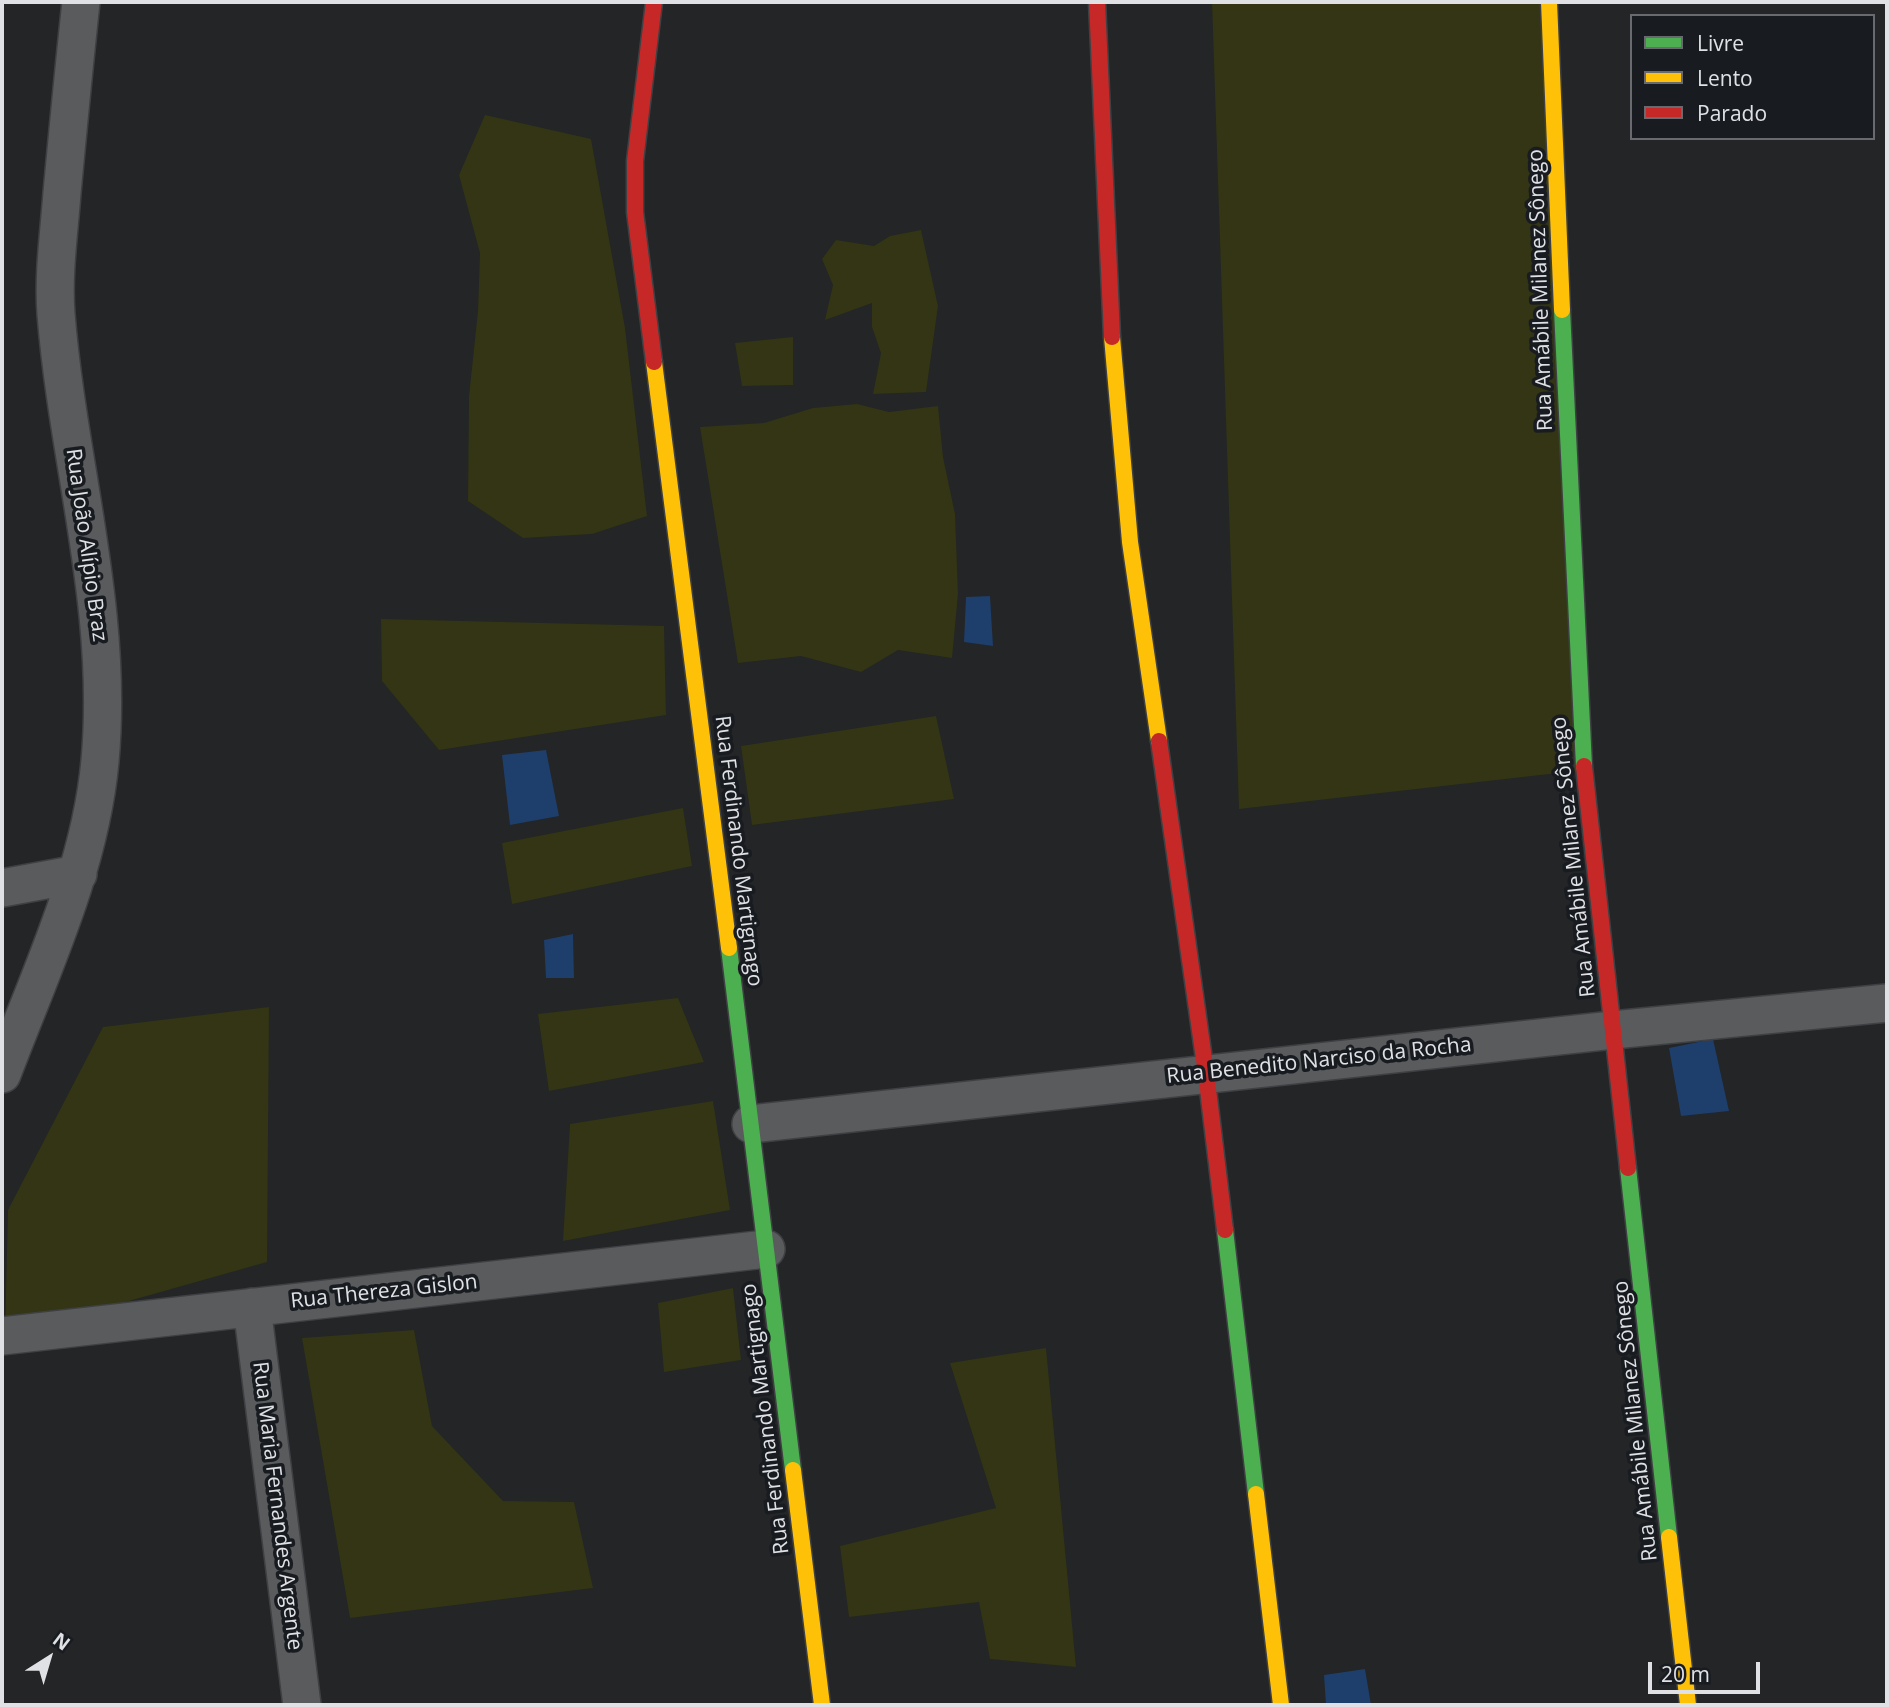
<!DOCTYPE html>
<html>
<head>
<meta charset="utf-8">
<style>
	body { margin:0 }
	#map { position:relative; width:1889px; height:1707px; overflow:hidden; background:#232527; font-family:"Open Sans",sans-serif }
	canvas { display:block }
	.frame { position:absolute; inset:0; border:4px solid #dfe1e5; pointer-events:none }
	.legend { position:absolute; left:1630px; top:14px; width:245px; height:126px; box-sizing:border-box; background:#181b20; border:2px solid #686a6f; margin:0; padding:9px 12px; list-style:none; font-size:21px; color:#dfe1e5 }
	.legend li { display:flex; align-items:center; gap:14px; height:35px }
	.legend b { width:35px; border:2px solid #686a6f }
	.north { position:absolute; left:14px; top:1623px; width:70px; height:70px; -webkit-text-stroke:5px #181b20; paint-order:stroke; rotate:37deg; font-size:19px; font-weight:700; line-height:28px; text-align:center; color:#dfe1e5 }
	.north::after { content:''; display:block; margin:auto; width:24px; height:32px; background:#dfe1e5; clip-path:polygon(50% 0,100% 100%,50% 72%,0 100%) }
	.scale { position:absolute; left:1648px; top:1662px; width:112px; height:32px; box-sizing:border-box; border:4px solid #dfe1e5; border-top:0; padding-left:9px; font-size:21px; line-height:24px; white-space:nowrap; color:#dfe1e5; -webkit-text-stroke:5px #181b20; paint-order:stroke }
</style>
</head>
<body>
<div id="map">
<canvas width="1889" height="1707"></canvas>
<div class="frame"></div>
<ul class="legend">
<li><b style="height:9px;background:#4caf50"></b>Livre</li>
<li><b style="height:9px;background:#ffc107"></b>Lento</li>
<li><b style="height:9px;background:#c62828"></b>Parado</li>
</ul>
<div class="north">N</div>
<div class="scale">20 m</div>
</div>
<script>
const context = document.querySelector('canvas').getContext('2d');
context.lineJoin = 'round';
function fillPath(path, color) {
  context.fillStyle = color;
  context.fill(path, 'evenodd');
}
function trace(path, color, width, dash) {
  context.strokeStyle = color;
  context.lineWidth = width;
  context.lineCap = dash ? 'butt' : 'round';
  context.setLineDash(dash || []);
  context.stroke(path);
}
function label(font, color, halo, rows, align = 'center') {
  context.font = font + ' "Open Sans",sans-serif';
  context.lineWidth = 7;
  context.setLineDash([]);
  context.textBaseline = 'middle';
  context.strokeStyle = halo;
  context.fillStyle = color;
  for (const [text, x, y, turn = 0] of rows) {
    context.save();
    context.translate(x, y);
    context.rotate((+turn || 0) * Math.PI / 180);
    context.textAlign = isNaN(turn) ? turn : align;
    if (halo) context.strokeText(text, 0, 0);
    context.fillText(text, 0, 0);
    context.restore();
  }
}
fillPath(new Path2D(`
	M 1212,2 L 1549,2 L 1585,770 L 1239,809 Z
	M 485,115 L 591,139 L 625,328 L 647,516 L 592,534 L 523,538 L 468,501 L 469,396 L 478,311 L 480,253 L 459,175 Z
	M 921,230 L 938,306 L 926,392 L 873,394 L 881,353 L 872,327 L 872,303 L 825,320 L 833,285 L 822,259 L 836,240 L 874,246 L 890,236 Z
	M 793,337 L 793,385 L 742,386 L 735,343 Z
	M 857,404 L 889,412 L 938,406 L 943,457 L 955,514 L 958,594 L 952,658 L 898,650 L 861,672 L 801,656 L 738,663 L 700,427 L 764,423 L 813,408 Z
	M 381,619 L 664,626 L 666,715 L 439,750 L 382,681 Z
	M 936,716 L 954,799 L 752,825 L 741,746 Z
	M 683,808 L 692,866 L 512,904 L 502,843 Z
	M 678,998 L 704,1062 L 549,1091 L 538,1014 Z
	M 269,1007 L 267,1262 L 5,1336 L 8,1210 L 103,1027 Z
	M 713,1101 L 730,1210 L 563,1241 L 570,1124 Z
	M 733,1288 L 741,1360 L 664,1372 L 658,1303 Z
	M 414,1330 L 432,1426 L 503,1501 L 574,1502 L 593,1588 L 350,1618 L 302,1338 Z
	M 1046,1348 L 1076,1667 L 990,1659 L 979,1602 L 849,1617 L 840,1546 L 996,1508 L 950,1363 Z`), '#333514');
fillPath(new Path2D(`
	M 990,596 L 993,646 L 964,642 L 966,597 Z
	M 546,750 L 559,816 L 510,825 L 502,755 Z
	M 573,934 L 574,978 L 546,978 L 544,940 Z
	M 1713,1039 L 1729,1111 L 1681,1116 L 1669,1048 Z
	M 1365,1669 L 1371,1705 L 1326,1705 L 1324,1675 Z`), '#1e3e6b');
const street = new Path2D(`
	M 2,888 L 78,874
	M 2,1074 C 40,973 90,870 100,761 C 114,608 68,464 56,314 C 53,274 59,233 62,193 C 68,129 74,66 81,2
	M 751,1124 L 1613,1030 L 1887,1003
	M 252,1307 L 302,1705
	M 2,1336 L 766,1249`);
const fast = new Path2D(`
	M 1562,310 L 1584,766
	M 729,948 L 793,1470
	M 1628,1168 L 1669,1537
	M 1225,1230 L 1256,1494`);
const slow = new Path2D(`
	M 1549,2 L 1562,310
	M 1112,337 L 1130,542 L 1159,741
	M 654,362 L 729,948
	M 793,1470 L 822,1705
	M 1256,1494 L 1281,1705
	M 1669,1537 L 1688,1705`);
const jam = new Path2D(`
	M 654,2 L 635,161 L 635,212 L 654,362
	M 1097,2 L 1112,337
	M 1159,741 L 1206,1073 L 1225,1230
	M 1584,766 L 1628,1168`);
trace(street, '#3f4043', 40);
trace(fast, '#3f4043', 19);
trace(slow, '#3f4043', 19);
trace(jam, '#3f4043', 19);
trace(street, '#595b5d', 37);
trace(fast, '#4caf50', 16);
trace(slow, '#ffc107', 16);
trace(jam, '#c62828', 16);
label('21px', '#dfe1e5', '#181b20', [
	["Rua Amábile Milanez Sônego",1541,290,-92],
	["Rua João Alípio Braz",86,545,82],
	["Rua Ferdinando Martignago",738,851,83],
	["Rua Amábile Milanez Sônego",1574,857,-96],
	["Rua Benedito Narciso da Rocha",1319,1061,-6],
	["Rua Thereza Gislon",384,1292,-6],
	["Rua Ferdinando Martignago",766,1419,-97],
	["Rua Amábile Milanez Sônego",1636,1421,-96],
	["Rua Maria Fernandes Argente",277,1506,83]
]);
</script>
</body>
</html>
